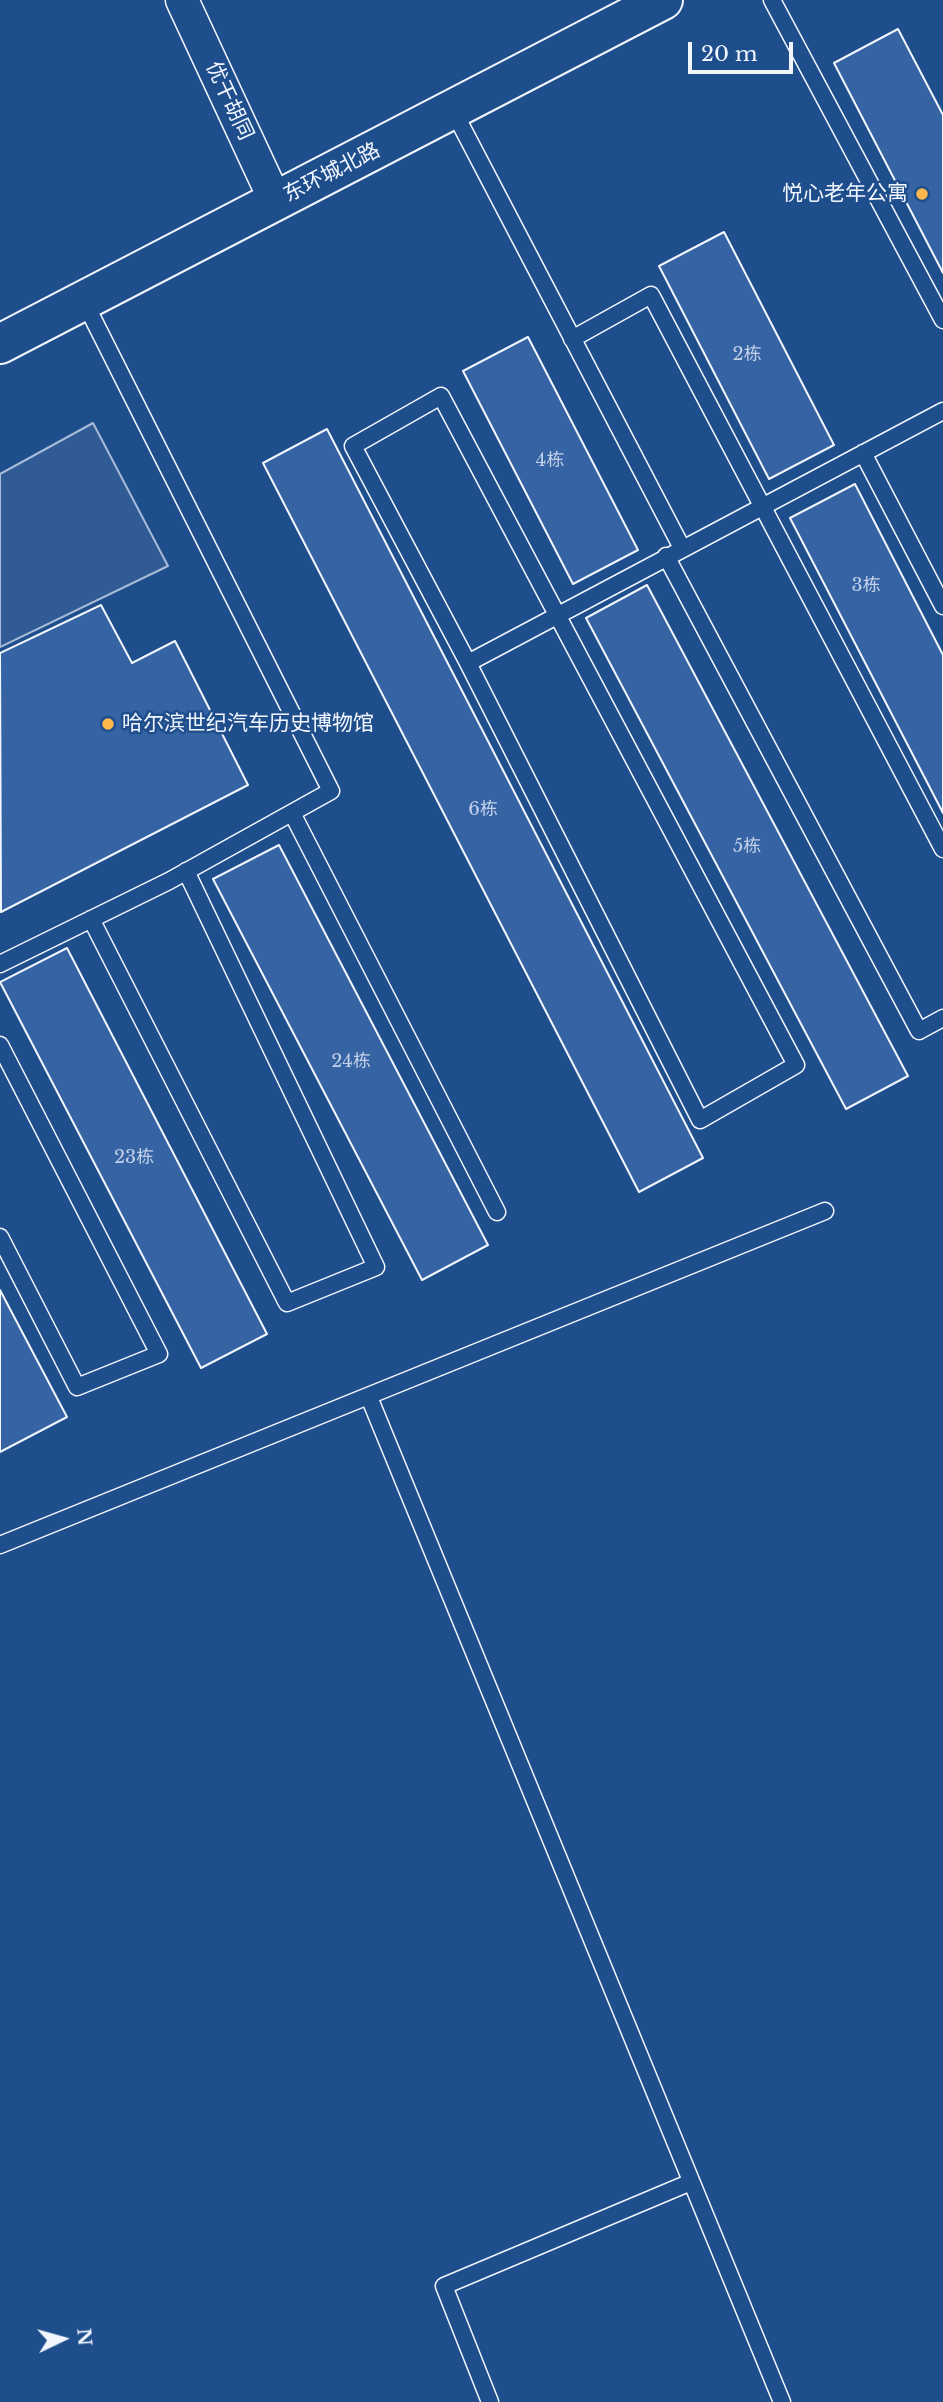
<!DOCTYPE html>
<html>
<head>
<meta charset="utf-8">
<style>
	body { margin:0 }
	#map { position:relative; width:943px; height:2402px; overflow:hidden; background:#1f4e8c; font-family:"Libre Baskerville",serif }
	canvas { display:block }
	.north { position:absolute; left:28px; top:2304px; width:70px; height:70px; -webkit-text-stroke:5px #1f4e8c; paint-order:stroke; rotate:85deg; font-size:19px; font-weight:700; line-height:28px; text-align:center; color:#f2f6ff }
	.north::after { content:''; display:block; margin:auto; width:24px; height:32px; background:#f2f6ff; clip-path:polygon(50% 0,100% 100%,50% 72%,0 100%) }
	.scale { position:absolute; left:688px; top:42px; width:105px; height:32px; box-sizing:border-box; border:4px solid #f2f6ff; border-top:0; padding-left:9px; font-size:21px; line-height:24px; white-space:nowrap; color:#f2f6ff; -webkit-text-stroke:5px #1f4e8c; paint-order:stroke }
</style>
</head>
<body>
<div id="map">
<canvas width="943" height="2402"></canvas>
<div class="north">N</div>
<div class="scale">20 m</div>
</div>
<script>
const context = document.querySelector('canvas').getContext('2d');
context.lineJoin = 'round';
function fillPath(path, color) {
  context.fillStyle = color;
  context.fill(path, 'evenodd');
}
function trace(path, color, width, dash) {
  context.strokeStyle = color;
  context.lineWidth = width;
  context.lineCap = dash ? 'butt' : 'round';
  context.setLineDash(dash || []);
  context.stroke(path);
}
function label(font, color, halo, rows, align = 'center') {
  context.font = font + ' "Libre Baskerville","Noto Sans SC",serif';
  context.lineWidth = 5;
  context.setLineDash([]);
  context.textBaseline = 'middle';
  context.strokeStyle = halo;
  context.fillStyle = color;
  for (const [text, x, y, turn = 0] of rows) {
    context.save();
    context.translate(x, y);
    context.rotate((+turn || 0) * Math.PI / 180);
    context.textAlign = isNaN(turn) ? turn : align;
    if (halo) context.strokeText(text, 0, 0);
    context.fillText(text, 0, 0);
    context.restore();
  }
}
const parking = new Path2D(`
	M 93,423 L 168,566 L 0,647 L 0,474 Z`);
fillPath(parking, '#305b95');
trace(parking, '#a8bbd7', 2);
const building = new Path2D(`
	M 898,29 L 943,115 L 943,273 L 834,63 Z
	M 724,232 L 834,445 L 769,479 L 659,266 Z
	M 528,337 L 638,550 L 573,584 L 463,371 Z
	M 327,429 L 703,1158 L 639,1192 L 263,463 Z
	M 855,484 L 943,655 L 943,813 L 790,518 Z
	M 647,585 L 908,1076 L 846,1109 L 586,618 Z
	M 101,605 L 132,663 L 175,641 L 248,785 L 1,912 L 0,653 Z
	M 279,845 L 488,1245 L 422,1280 L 213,879 Z
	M 67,948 L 267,1334 L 201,1368 L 0,982 Z
	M 0,1290 L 67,1417 L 0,1452 Z`);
fillPath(building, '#3563a3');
trace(building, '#f2f6ff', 2);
const lane = new Path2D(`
	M 772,0 L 943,320
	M 453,110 L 682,548
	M 572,339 L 651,295 L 943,849
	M 441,396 L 796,1065 L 700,1120 L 468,663 L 353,446 Z
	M 863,453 L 943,606
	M 666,556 L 919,1031 L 943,1018
	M 468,663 L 943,411
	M 292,813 L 497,1212
	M 91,919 L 287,1303 L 376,1267 L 186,871
	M 0,964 L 169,881 L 331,791 L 84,301
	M 0,1045 L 159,1354 L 77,1387 L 0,1237
	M 369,1397 L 782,2402
	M 0,1545 L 825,1211
	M 490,2402 L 444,2286 L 691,2182`);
const street = new Path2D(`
	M 182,0 L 276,202`);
const secondary = new Path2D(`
	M 0,344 L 663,0`);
trace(lane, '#f2f6ff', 19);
trace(street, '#f2f6ff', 35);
trace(secondary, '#f2f6ff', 42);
trace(lane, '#1f4e8c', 16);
trace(street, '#1f4e8c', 32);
trace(secondary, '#1f4e8c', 38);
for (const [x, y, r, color] of [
	[922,194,7,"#ffb74d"],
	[108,724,7,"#ffb74d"]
]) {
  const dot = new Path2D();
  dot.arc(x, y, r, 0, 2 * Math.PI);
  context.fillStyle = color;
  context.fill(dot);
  trace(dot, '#1f4e8c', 2.5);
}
label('18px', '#c3d1e8', null, [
	["2栋",747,355],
	["4栋",550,461],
	["3栋",866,586],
	["6栋",483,810],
	["5栋",747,847],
	["24栋",351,1062],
	["23栋",134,1158]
]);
label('21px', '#f2f6ff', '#1f4e8c', [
	["优干胡同",229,101,65],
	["东环城北路",332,173,-27]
]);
label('21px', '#f2f6ff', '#1f4e8c', [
	["悦心老年公寓",908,194],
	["哈尔滨世纪汽车历史博物馆",122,724,"left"]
], 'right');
</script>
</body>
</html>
